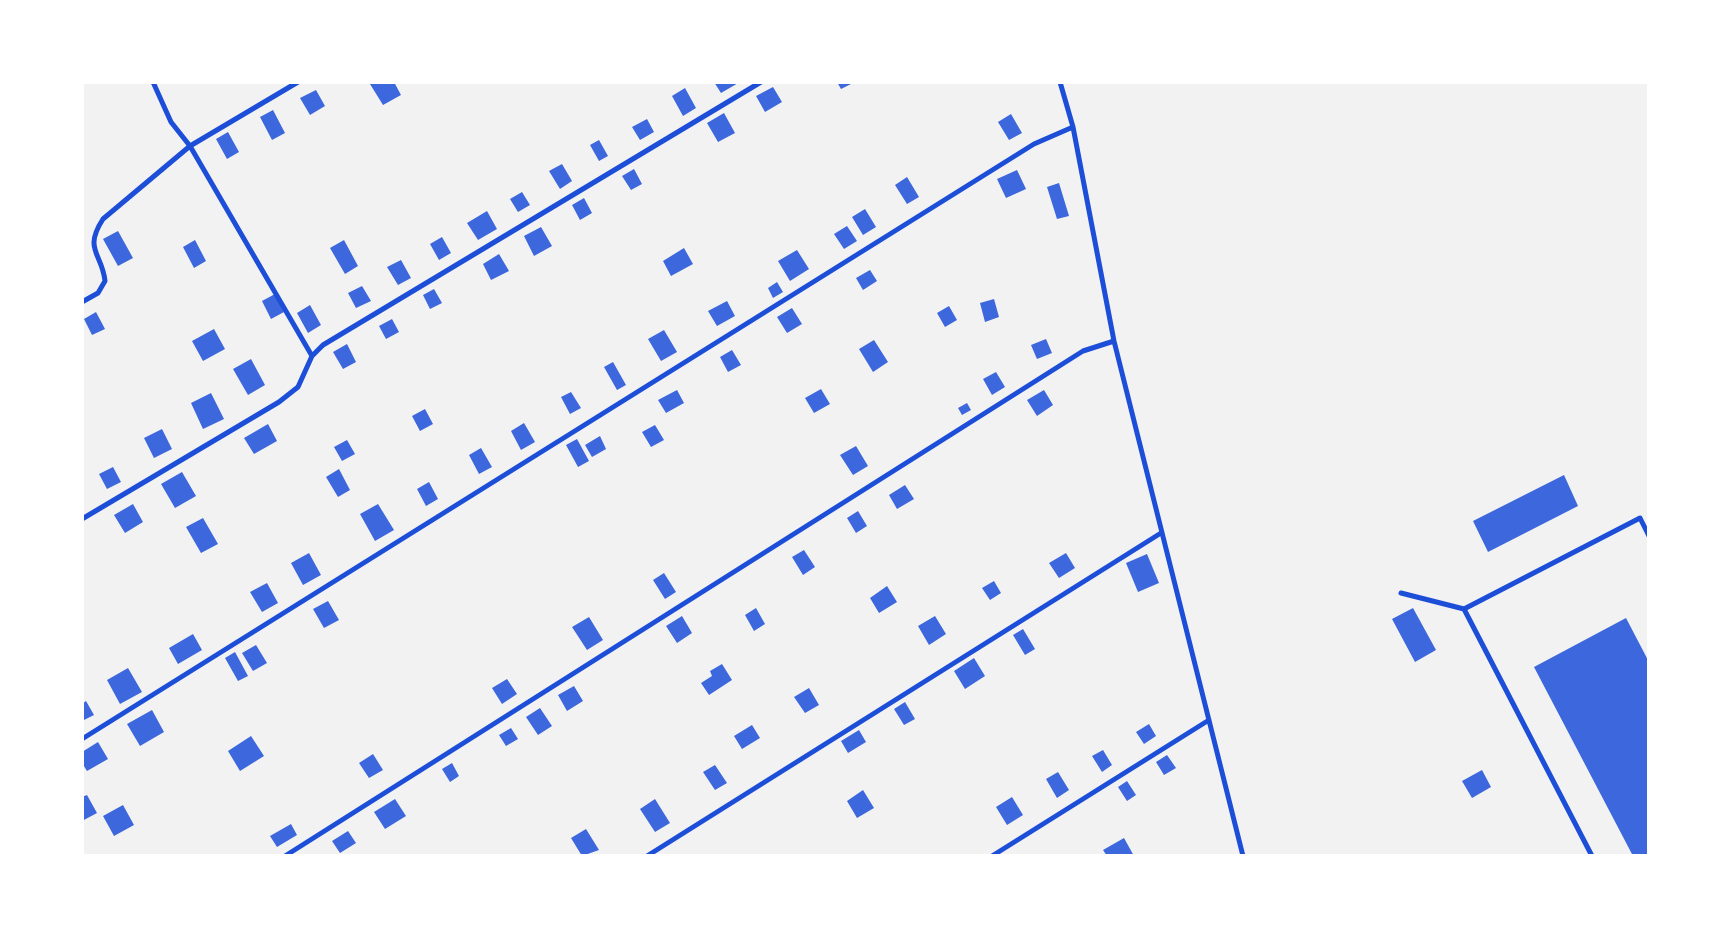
<!DOCTYPE html>
<html>
<head>
<meta charset="utf-8">
<style>
	body { margin:0 }
	#map { position:relative; width:1731px; height:938px; overflow:hidden; background:#f2f2f2; font-family:"Source Serif 4",serif }
	canvas { display:block }
	.frame { position:absolute; inset:0; border:84px solid #fff; pointer-events:none }
</style>
</head>
<body>
<div id="map">
<canvas width="1731" height="938"></canvas>
<div class="frame"></div>
</div>
<script>
const context = document.querySelector('canvas').getContext('2d');
context.lineJoin = 'round';
function fillPath(path, color) {
  context.fillStyle = color;
  context.fill(path, 'evenodd');
}
function trace(path, color, width, dash) {
  context.strokeStyle = color;
  context.lineWidth = width;
  context.lineCap = dash ? 'butt' : 'round';
  context.setLineDash(dash || []);
  context.stroke(path);
}
fillPath(new Path2D(`
	M 394,82 L 401,95 L 383,105 L 370,84 Z
	M 714,82 L 740,82 L 721,93 Z
	M 837,82 L 855,82 L 841,89 Z
	M 773,87 L 782,102 L 765,112 L 756,96 Z
	M 685,88 L 696,108 L 683,116 L 672,96 Z
	M 316,90 L 325,106 L 310,115 L 300,98 Z
	M 273,110 L 285,133 L 272,140 L 260,117 Z
	M 724,113 L 735,133 L 718,142 L 707,123 Z
	M 1011,114 L 1022,133 L 1009,140 L 998,122 Z
	M 647,119 L 654,132 L 640,140 L 632,127 Z
	M 228,132 L 239,152 L 227,159 L 216,139 Z
	M 599,140 L 608,156 L 599,161 L 590,145 Z
	M 562,164 L 572,181 L 560,189 L 549,171 Z
	M 634,169 L 642,184 L 631,190 L 622,176 Z
	M 1017,170 L 1026,189 L 1006,198 L 997,179 Z
	M 907,177 L 919,197 L 907,204 L 895,185 Z
	M 1059,183 L 1069,216 L 1057,219 L 1047,187 Z
	M 522,192 L 530,205 L 518,212 L 510,199 Z
	M 584,198 L 592,213 L 580,220 L 572,205 Z
	M 865,209 L 876,227 L 863,235 L 852,217 Z
	M 487,211 L 497,229 L 478,240 L 467,223 Z
	M 847,226 L 857,241 L 844,249 L 834,234 Z
	M 541,227 L 552,246 L 534,256 L 524,236 Z
	M 118,231 L 133,258 L 118,266 L 103,239 Z
	M 442,237 L 451,253 L 439,260 L 430,244 Z
	M 195,240 L 206,261 L 194,268 L 183,247 Z
	M 344,240 L 358,266 L 345,274 L 330,248 Z
	M 684,248 L 693,264 L 671,276 L 663,261 Z
	M 797,250 L 809,269 L 790,281 L 778,261 Z
	M 499,254 L 509,271 L 491,280 L 483,264 Z
	M 401,260 L 411,278 L 398,285 L 387,267 Z
	M 870,270 L 877,281 L 863,290 L 856,278 Z
	M 777,282 L 783,292 L 773,298 L 768,288 Z
	M 362,286 L 371,301 L 356,308 L 348,293 Z
	M 434,289 L 442,303 L 430,309 L 423,295 Z
	M 275,294 L 284,312 L 271,319 L 262,301 Z
	M 994,299 L 999,317 L 985,322 L 980,303 Z
	M 727,301 L 735,316 L 717,326 L 708,311 Z
	M 310,305 L 321,325 L 308,333 L 297,313 Z
	M 949,306 L 957,320 L 945,327 L 937,313 Z
	M 792,308 L 802,324 L 787,333 L 777,317 Z
	M 96,312 L 105,329 L 92,335 L 84,319 Z
	M 392,319 L 399,332 L 386,339 L 379,326 Z
	M 214,329 L 225,349 L 203,361 L 192,341 Z
	M 664,330 L 677,352 L 661,361 L 648,339 Z
	M 1046,339 L 1052,353 L 1037,359 L 1031,345 Z
	M 874,340 L 888,362 L 873,372 L 859,349 Z
	M 347,344 L 356,362 L 343,369 L 333,352 Z
	M 732,350 L 741,365 L 728,372 L 720,357 Z
	M 251,359 L 265,385 L 248,395 L 233,369 Z
	M 613,362 L 626,385 L 617,390 L 604,367 Z
	M 996,372 L 1005,387 L 992,395 L 983,379 Z
	M 821,389 L 830,404 L 814,413 L 805,398 Z
	M 677,390 L 684,403 L 666,413 L 658,400 Z
	M 1044,390 L 1053,405 L 1037,416 L 1027,400 Z
	M 571,392 L 581,408 L 570,414 L 561,397 Z
	M 211,393 L 224,419 L 203,429 L 191,403 Z
	M 967,403 L 971,410 L 962,415 L 958,408 Z
	M 425,409 L 433,424 L 420,431 L 412,416 Z
	M 524,423 L 535,442 L 521,450 L 511,431 Z
	M 268,424 L 277,441 L 254,454 L 244,438 Z
	M 655,425 L 664,440 L 651,447 L 642,432 Z
	M 162,429 L 172,449 L 154,458 L 144,438 Z
	M 600,436 L 606,449 L 592,457 L 585,445 Z
	M 577,439 L 589,461 L 578,467 L 566,445 Z
	M 347,440 L 355,454 L 342,461 L 334,447 Z
	M 856,446 L 868,466 L 853,475 L 840,455 Z
	M 481,448 L 492,467 L 479,474 L 469,455 Z
	M 113,467 L 121,482 L 107,489 L 99,474 Z
	M 339,469 L 350,490 L 338,497 L 326,477 Z
	M 182,472 L 196,496 L 175,508 L 161,484 Z
	M 1564,475 L 1578,506 L 1488,552 L 1473,521 Z
	M 429,482 L 438,499 L 426,506 L 417,489 Z
	M 905,485 L 914,499 L 897,509 L 889,495 Z
	M 133,504 L 143,522 L 125,533 L 114,515 Z
	M 378,504 L 394,530 L 375,541 L 360,514 Z
	M 858,511 L 867,526 L 856,533 L 847,518 Z
	M 203,518 L 218,544 L 201,553 L 186,527 Z
	M 804,550 L 815,567 L 803,575 L 792,557 Z
	M 309,553 L 321,575 L 303,585 L 291,563 Z
	M 1066,553 L 1075,568 L 1059,578 L 1049,563 Z
	M 1147,554 L 1159,583 L 1138,592 L 1126,563 Z
	M 664,573 L 676,592 L 665,599 L 653,580 Z
	M 994,581 L 1001,593 L 990,600 L 982,588 Z
	M 267,583 L 278,603 L 262,612 L 250,592 Z
	M 887,586 L 897,602 L 879,613 L 870,598 Z
	M 328,601 L 339,620 L 324,628 L 313,609 Z
	M 756,608 L 765,624 L 754,631 L 745,615 Z
	M 1413,608 L 1436,650 L 1415,662 L 1392,619 Z
	M 682,616 L 692,633 L 677,643 L 666,626 Z
	M 935,616 L 946,634 L 929,645 L 918,626 Z
	M 589,617 L 603,640 L 587,650 L 572,627 Z
	M 1626,618 L 1649,662 L 1649,856 L 1633,856 L 1534,667 Z
	M 1023,629 L 1035,649 L 1025,655 L 1013,635 Z
	M 193,634 L 202,650 L 178,664 L 169,648 Z
	M 256,645 L 267,663 L 253,671 L 242,653 Z
	M 235,652 L 248,676 L 238,681 L 225,658 Z
	M 974,658 L 985,676 L 965,689 L 954,671 Z
	M 722,664 L 732,680 L 709,695 L 701,683 L 712,676 L 710,671 Z
	M 128,668 L 142,692 L 120,704 L 107,680 Z
	M 507,679 L 517,694 L 502,704 L 492,688 Z
	M 574,686 L 583,701 L 567,711 L 558,695 Z
	M 809,688 L 819,705 L 805,713 L 794,697 Z
	M 86,701 L 94,715 L 82,721 L 82,704 Z
	M 905,702 L 915,719 L 904,725 L 894,709 Z
	M 540,708 L 552,726 L 538,735 L 526,717 Z
	M 152,710 L 164,732 L 140,746 L 127,724 Z
	M 1149,724 L 1156,736 L 1144,744 L 1136,732 Z
	M 752,725 L 760,738 L 742,749 L 734,736 Z
	M 511,728 L 518,739 L 506,746 L 499,735 Z
	M 859,730 L 866,742 L 848,753 L 841,741 Z
	M 251,736 L 264,756 L 240,771 L 228,751 Z
	M 98,742 L 108,759 L 87,771 L 82,763 L 82,752 Z
	M 1103,750 L 1112,765 L 1102,772 L 1092,756 Z
	M 373,754 L 383,770 L 369,778 L 359,763 Z
	M 1167,755 L 1176,768 L 1164,775 L 1156,762 Z
	M 452,763 L 459,776 L 450,782 L 442,769 Z
	M 715,765 L 727,783 L 715,790 L 703,772 Z
	M 1482,770 L 1491,787 L 1472,798 L 1462,781 Z
	M 1058,772 L 1069,790 L 1057,798 L 1046,779 Z
	M 1127,781 L 1136,795 L 1127,801 L 1118,787 Z
	M 863,790 L 874,808 L 857,818 L 847,801 Z
	M 87,795 L 97,813 L 82,821 L 82,797 Z
	M 1012,797 L 1023,815 L 1007,825 L 996,807 Z
	M 395,799 L 406,816 L 385,829 L 374,812 Z
	M 655,799 L 670,823 L 655,832 L 640,809 Z
	M 123,805 L 134,825 L 114,836 L 103,816 Z
	M 291,824 L 297,835 L 277,847 L 270,836 Z
	M 586,829 L 599,850 L 582,856 L 571,838 Z
	M 348,831 L 356,843 L 340,853 L 332,841 Z
	M 1124,838 L 1134,856 L 1107,856 L 1103,850 Z`), '#3d67dc');
trace(new Path2D(`
	M 153,82 L 171,122 L 190,146 L 298,82
	M 1060,82 L 1073,127 L 1114,341 L 1243,856
	M 82,302 L 98,293 L 105,281 C 102,253 83,250 103,219 L 190,146 L 312,356
	M 82,519 L 279,402 L 298,387 L 312,356 L 323,345 L 761,82
	M 1401,593 L 1464,609
	M 82,739 L 1034,144 L 1073,127
	M 285,856 L 1083,351 L 1114,341
	M 647,856 L 1161,533
	M 992,856 L 1209,720
	M 1592,856 L 1464,609 L 1640,518 L 1649,536`), '#1d4ed8', 5);
</script>
</body>
</html>
